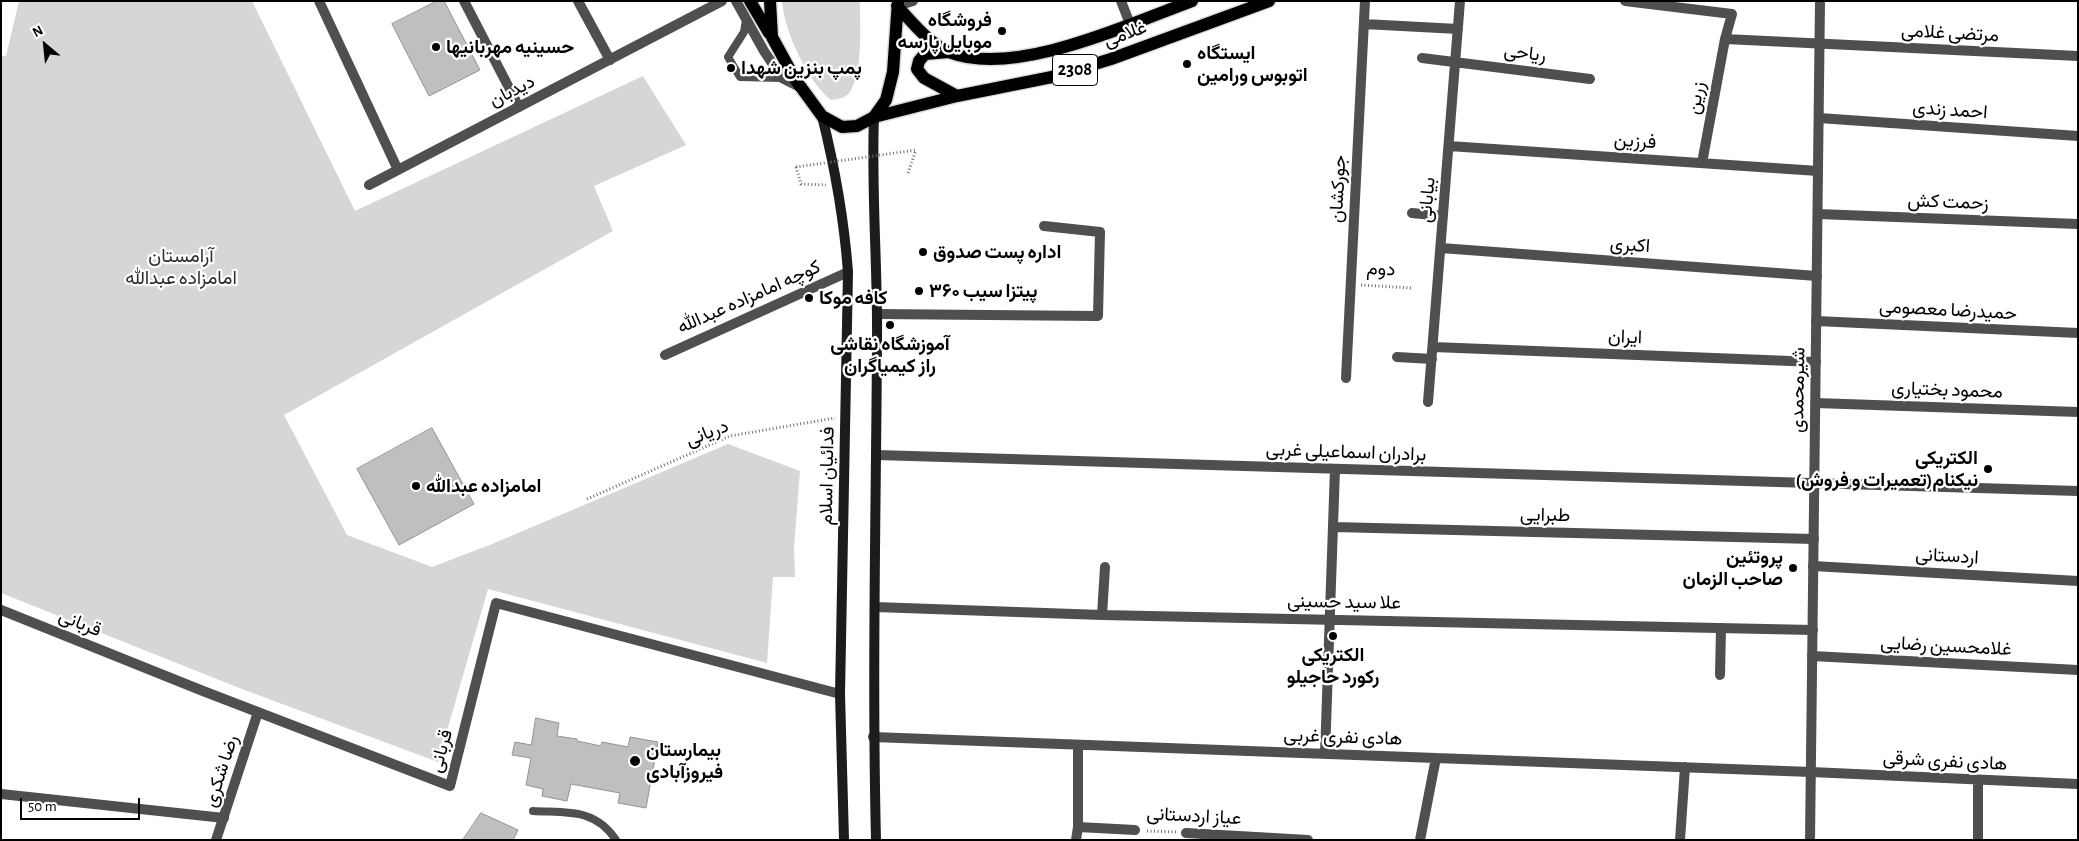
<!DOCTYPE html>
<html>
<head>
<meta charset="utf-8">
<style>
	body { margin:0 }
	#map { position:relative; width:2079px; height:841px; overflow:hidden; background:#fff; font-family:"Alegreya Sans",sans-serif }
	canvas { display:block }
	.frame { position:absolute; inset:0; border:2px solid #000; pointer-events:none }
	.north { position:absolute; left:20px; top:20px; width:50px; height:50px; -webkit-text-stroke:4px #fff; paint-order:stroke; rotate:332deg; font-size:14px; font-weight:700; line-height:20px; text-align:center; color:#000 }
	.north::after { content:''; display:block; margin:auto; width:18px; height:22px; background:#000; clip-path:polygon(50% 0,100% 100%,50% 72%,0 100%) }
	.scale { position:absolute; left:20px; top:798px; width:120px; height:22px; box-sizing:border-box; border:2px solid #000; border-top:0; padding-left:6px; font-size:15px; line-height:18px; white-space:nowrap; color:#000; -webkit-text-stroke:4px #fff; paint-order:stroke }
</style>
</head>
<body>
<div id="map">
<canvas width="2079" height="841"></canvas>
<div class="frame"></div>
<div class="north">N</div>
<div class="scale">50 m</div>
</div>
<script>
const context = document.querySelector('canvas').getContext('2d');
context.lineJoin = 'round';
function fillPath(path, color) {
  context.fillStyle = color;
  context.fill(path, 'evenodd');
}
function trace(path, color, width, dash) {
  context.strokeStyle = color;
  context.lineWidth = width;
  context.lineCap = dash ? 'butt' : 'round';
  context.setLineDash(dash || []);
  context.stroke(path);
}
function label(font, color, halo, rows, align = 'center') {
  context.font = font + ' "Alegreya Sans",Vazirmatn,sans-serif';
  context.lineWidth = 4.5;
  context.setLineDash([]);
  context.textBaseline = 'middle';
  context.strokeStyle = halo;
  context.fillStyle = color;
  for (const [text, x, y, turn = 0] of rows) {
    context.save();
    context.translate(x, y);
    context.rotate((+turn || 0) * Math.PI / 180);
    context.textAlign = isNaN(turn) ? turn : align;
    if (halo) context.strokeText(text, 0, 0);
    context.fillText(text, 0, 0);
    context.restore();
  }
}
fillPath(new Path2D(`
	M 19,1 L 252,1 L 355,211 L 643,76 L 686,145 L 594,186 L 613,231 L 284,415 L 347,535 L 432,567 L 492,544 L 728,444 L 800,471 L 794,547 L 795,577 L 773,577 L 767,663 L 488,589 L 438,762 L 242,689 L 1,593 L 1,56 L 6,56 Z
	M 782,1 L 860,1 C 860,26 863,69 851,90 C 847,98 839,99 831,100 C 808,82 784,31 782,1 Z`), '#d6d6d6');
const building = new Path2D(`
	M 437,1 L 444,1 L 480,70 L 429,96 L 392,24 Z
	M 432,428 L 474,504 L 399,545 L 357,469 Z
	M 536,718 L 559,723 L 557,736 L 577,739 L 577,741 L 601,746 L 602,742 L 628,747 L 630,737 L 658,742 L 646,808 L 618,803 L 620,793 L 571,784 L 567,801 L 542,796 L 543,789 L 526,785 L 531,758 L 512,755 L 515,742 L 531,745 Z
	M 481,813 L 518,830 L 513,840 L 463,840 Z`);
fillPath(building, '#bfbfbf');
trace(building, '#939393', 1);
const primary = new Path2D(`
	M 750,1 L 769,33
	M 770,1 L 772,37 L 795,79 L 822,116 L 842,127 L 857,126 L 874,117 L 886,100 L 893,72 L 898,1
	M 897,6 C 912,22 930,45 951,53 C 1017,77 1129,24 1192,1
	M 949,52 L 925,54 L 919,61 L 917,69 L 924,78 L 957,96
	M 874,117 L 957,96 L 1052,77 L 1111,59 L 1269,1`);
trace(primary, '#dbdbdb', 15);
trace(new Path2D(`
	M 796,167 L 801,184 L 826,185
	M 908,173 L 916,150
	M 1361,285 L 1411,288
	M 587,499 L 730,436 L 835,418
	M 1147,831 L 1176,832`), '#717171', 3, [1, 2.5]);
trace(new Path2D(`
	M 746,20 L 744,32 L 728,57 L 740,77 L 782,78
	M 533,811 C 567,813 595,808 616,840`), '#4f4f4f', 8);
trace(new Path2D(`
	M 319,1 L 398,170
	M 464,1 L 519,107
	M 578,1 L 610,60
	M 736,1 L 764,51 L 782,78 L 802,88
	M 1121,1 L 1130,24
	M 1625,1 L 1732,14 L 1725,39 L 1702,163
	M 897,6 L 913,1
	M 1364,24 L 1458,29
	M 1725,39 L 2078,56
	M 1422,58 L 1590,79
	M 1819,118 L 2078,136
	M 1449,146 L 1818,171
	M 369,185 L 722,1
	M 1412,213 L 1443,216
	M 1818,214 L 2078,224
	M 1441,248 L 1817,276
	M 877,314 L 1098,316 L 1100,232 L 1044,226
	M 1816,321 L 2078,333
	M 1433,347 L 1816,362
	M 665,355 L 848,272
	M 1397,357 L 1432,359
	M 1346,378 L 1365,1
	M 1428,402 L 1460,1
	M 1816,403 L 2078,412
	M 877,455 L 2078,491
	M 1334,527 L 1814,539
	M 1813,566 L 2078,581
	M 875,607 L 1102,615 L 1813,630
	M 1102,615 L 1105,567
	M 1812,656 L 2078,670
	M 1720,675 L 1721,628
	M 873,737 L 1811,772 L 2078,784
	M 1325,754 L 1335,469
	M 1,794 L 224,818
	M 1078,827 L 1135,830
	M 1186,833 L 1308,840
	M 1076,840 L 1078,827 L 1078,745
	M 1420,840 L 1436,758
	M 1680,840 L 1685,767
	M 1978,840 L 1978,780`), '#4f4f4f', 10);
trace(new Path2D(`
	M 1,610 L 203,691 L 450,786 L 496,603 L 840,694
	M 216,840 L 258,712
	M 1810,840 L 1820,1`), '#4f4f4f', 10);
trace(new Path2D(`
	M 822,116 C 835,168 844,219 848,272 L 840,694 L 844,840
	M 874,117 C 871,193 878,268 877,344 C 876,509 872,675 876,840`), '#1c1c1c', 10);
trace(primary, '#000', 12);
trace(new Path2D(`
	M 796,167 L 916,150`), '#717171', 3, [1, 2.5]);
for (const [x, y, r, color] of [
	[1002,31,5,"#000"],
	[436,47,5,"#000"],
	[1187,64,5,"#000"],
	[731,68,5,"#000"],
	[923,252,5,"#000"],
	[919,291,5,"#000"],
	[809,298,5,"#000"],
	[890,325,5,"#000"],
	[1988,469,5,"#000"],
	[416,486,5,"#000"],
	[1793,568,5,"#000"],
	[1333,636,5,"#000"],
	[635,761,6,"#000"]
]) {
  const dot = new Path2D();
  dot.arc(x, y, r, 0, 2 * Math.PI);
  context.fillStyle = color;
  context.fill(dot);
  trace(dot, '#fff', 2);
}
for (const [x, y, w] of [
	[1075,70,45]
]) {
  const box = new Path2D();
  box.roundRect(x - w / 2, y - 15.5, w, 31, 4);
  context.fillStyle = '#fff';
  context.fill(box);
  trace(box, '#000', 1);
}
label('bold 18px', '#000', null, [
	["2308",1075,70]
]);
label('bold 19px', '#000', '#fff', [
	["فروشگاه",992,20,"right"],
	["موبایل پارسه",992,42,"right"],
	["حسینیه مهربانیها",446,47],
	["ایستگاه",1197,53],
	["اتوبوس ورامین",1197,75],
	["پمپ بنزین شهدا",741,68],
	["اداره پست صدوق",933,252],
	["پیتزا سیب ۳۶۰",929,291],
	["کافه موکا",819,298],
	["آموزشگاه نقاشی",890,344,"center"],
	["راز کیمیاگران",890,366,"center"],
	["الکتریکی",1978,458,"right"],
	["نیکنام(تعمیرات و فروش)",1978,480,"right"],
	["امامزاده عبدالله",426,486],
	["پروتئین",1783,557,"right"],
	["صاحب الزمان",1783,579,"right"],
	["الکتریکی",1333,655,"center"],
	["رکورد حاجیلو",1333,677,"center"],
	["بیمارستان",646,750],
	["فیروزآبادی",646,772]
], 'left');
label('19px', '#000', '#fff', [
	["مرتضی غلامی",1950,33,3],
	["غلامی",1125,34,-20],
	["ریاحی",1525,53,7],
	["دیدبان",512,91,-27],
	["زرین",1696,98,-79],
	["احمد زندی",1950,110,4],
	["فرزین",1635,141,4],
	["جورکشان",1338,189,-87],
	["بیابانی",1427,200,-85],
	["زحمت کش",1948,202,2],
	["اکبری",1630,245,4],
	["دوم",1381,269,3],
	["کوچه امامزاده عبدالله",749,297,-24],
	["حمیدرضا معصومی",1948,310,3],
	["ایران",1625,337,2],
	["شیرمحمدی",1798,390,-89],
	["محمود بختیاری",1947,390,2],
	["دریانی",707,433,-21],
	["برادران اسماعیلی غربی",1346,452,2],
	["فدائیان اسلام",827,476,-89],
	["طبرایی",1545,515,1],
	["اردستانی",1947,556,3],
	["علا سید حسینی",1344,602,1],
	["قربانی",80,623,22],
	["غلامحسین رضایی",1946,646,3],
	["هادی نفری غربی",1343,737,2],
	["قربانی",441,751,-75],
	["هادی نفری شرقی",1945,761,3],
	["رضا شکری",221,771,-72],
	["عیاز اردستانی",1194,816,3]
]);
label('19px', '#2d2d2d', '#fff', [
	["آرامستان",181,256],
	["امامزاده عبدالله",181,278]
]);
</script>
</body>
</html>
